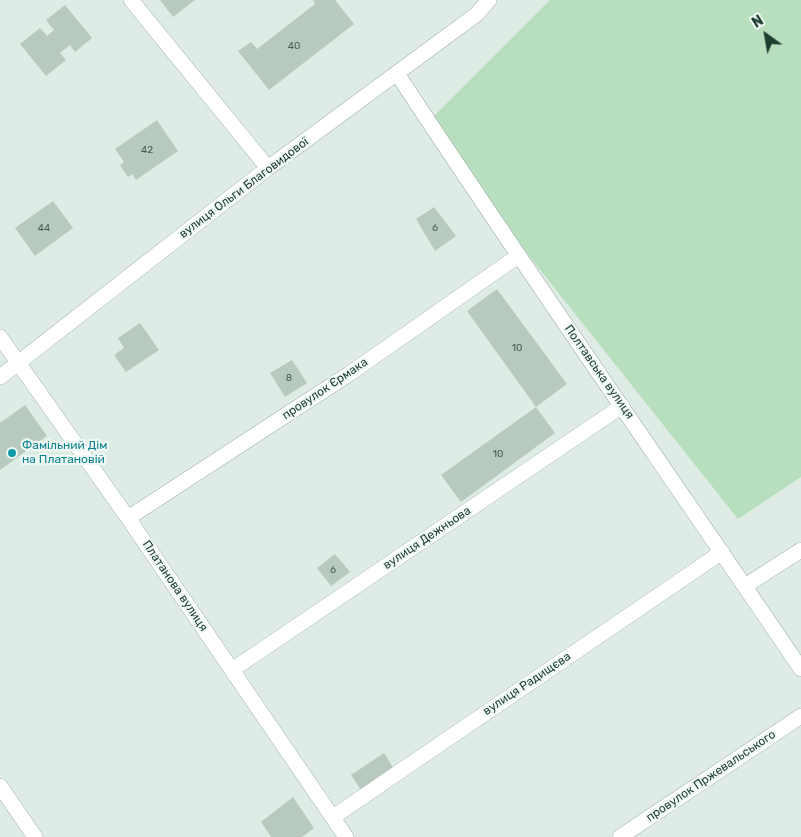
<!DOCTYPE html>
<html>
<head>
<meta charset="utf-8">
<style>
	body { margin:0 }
	#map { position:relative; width:801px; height:837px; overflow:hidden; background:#dfece5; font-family:Rubik,sans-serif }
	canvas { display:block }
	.north { position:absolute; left:741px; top:10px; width:50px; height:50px; -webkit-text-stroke:4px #f0f8f3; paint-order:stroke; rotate:328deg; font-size:14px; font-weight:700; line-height:20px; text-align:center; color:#1f3d31 }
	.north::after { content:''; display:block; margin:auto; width:18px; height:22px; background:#1f3d31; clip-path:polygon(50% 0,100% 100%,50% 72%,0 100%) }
</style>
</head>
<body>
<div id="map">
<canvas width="801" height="837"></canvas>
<div class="north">N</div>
</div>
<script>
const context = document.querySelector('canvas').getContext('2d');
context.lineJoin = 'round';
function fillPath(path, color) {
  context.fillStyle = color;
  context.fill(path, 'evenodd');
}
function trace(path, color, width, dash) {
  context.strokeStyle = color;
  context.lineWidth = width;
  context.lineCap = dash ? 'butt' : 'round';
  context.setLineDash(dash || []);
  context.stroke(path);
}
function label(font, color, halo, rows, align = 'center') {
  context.font = font + ' Rubik,sans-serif';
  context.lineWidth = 4.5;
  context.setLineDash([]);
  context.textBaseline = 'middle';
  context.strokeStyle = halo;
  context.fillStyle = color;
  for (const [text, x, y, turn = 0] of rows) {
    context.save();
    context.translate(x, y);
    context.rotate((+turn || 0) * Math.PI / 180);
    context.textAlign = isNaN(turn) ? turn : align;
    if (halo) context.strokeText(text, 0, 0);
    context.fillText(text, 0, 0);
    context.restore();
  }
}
fillPath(new Path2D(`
	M 550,0 L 801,0 L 801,477 L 738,519 L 425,125 Z`), '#b7debd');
fillPath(new Path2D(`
	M 160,0 L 195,0 L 173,17 Z
	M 313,0 L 335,0 L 354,24 L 269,90 L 238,51 L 251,42 L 257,49 L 315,4 Z
	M 65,5 L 92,38 L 75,52 L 70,45 L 60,53 L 66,60 L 46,76 L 20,44 L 40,28 L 47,36 L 54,30 L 46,20 Z
	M 157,120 L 178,151 L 136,180 L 132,174 L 128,177 L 120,165 L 124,162 L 115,149 Z
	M 53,201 L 73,228 L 35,256 L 15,228 Z
	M 434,207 L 456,236 L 435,251 L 416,219 Z
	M 497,289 L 567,384 L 536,407 L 467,311 Z
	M 140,323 L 159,350 L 126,372 L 114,355 L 124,348 L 118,338 Z
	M 292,360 L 307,383 L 285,397 L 270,373 Z
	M 25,405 L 47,436 L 0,470 L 0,423 Z
	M 536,407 L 555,433 L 461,502 L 441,475 Z
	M 335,554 L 350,572 L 331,586 L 317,568 Z
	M 384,753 L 394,769 L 361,790 L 351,775 Z
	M 293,797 L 314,828 L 302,837 L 271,837 L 261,822 Z`), '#b8c9c0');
const minor = new Path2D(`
	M 131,0 L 268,168
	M 398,75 C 529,275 667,471 801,669
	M 0,337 L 128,518 L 346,837
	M 0,377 L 268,168 L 477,14 L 489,0
	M 128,518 L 349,374 L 518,256
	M 745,586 L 801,550
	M 232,670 L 622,406
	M 0,786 L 35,837
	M 333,817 L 722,552
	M 620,837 L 801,716`);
trace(minor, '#a2b4ab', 16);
trace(minor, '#fff', 15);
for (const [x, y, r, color] of [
	[12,453,5,"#0f9aa8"]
]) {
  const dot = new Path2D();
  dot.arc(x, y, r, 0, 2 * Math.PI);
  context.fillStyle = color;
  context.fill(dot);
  trace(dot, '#f0f8f3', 2);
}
label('10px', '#456055', null, [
	["40",294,46],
	["42",147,150],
	["44",44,228],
	["6",435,228],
	["10",517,348],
	["8",289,378],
	["10",498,454],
	["6",333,570]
]);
label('12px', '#1f3d31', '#f0f8f3', [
	["вулиця Ольги Благовидової",244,188,-37],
	["Полтавська вулиця",599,372,55],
	["провулок Єрмака",325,389,-34],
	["вулиця Дежньова",427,538,-34],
	["Платанова вулиця",175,586,56],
	["вулиця Радищєва",527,684,-34],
	["провулок Пржевальського",711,776,-34]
]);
label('12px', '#0d838f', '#f0f8f3', [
	["Фамільний Дім",22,446],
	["на Платановій",22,460]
], 'left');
</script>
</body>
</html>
